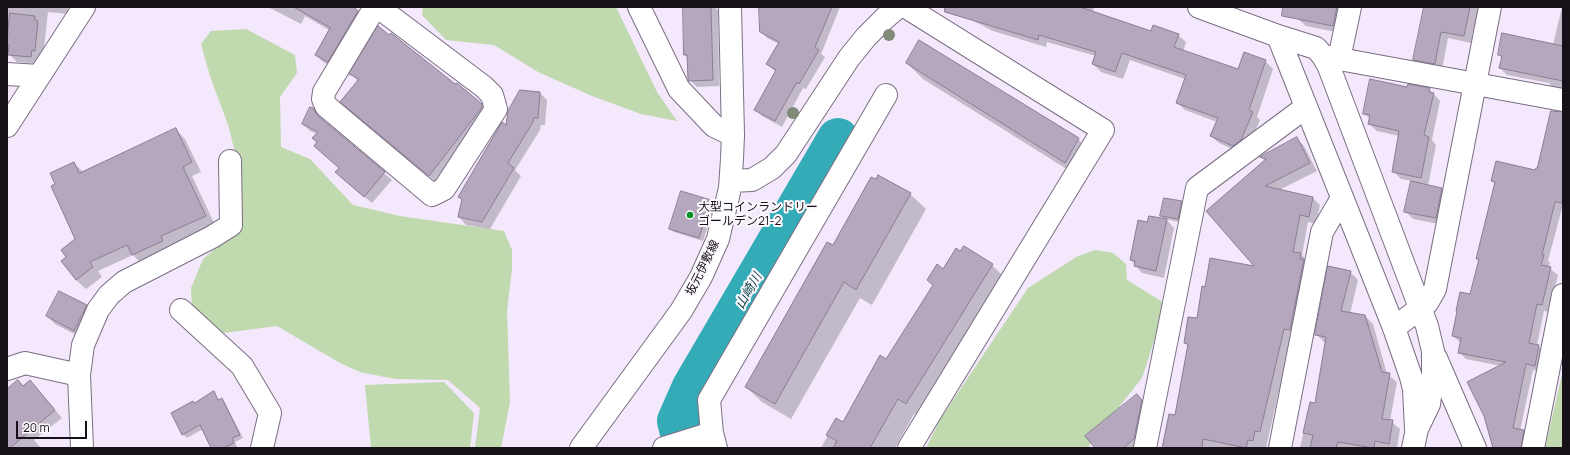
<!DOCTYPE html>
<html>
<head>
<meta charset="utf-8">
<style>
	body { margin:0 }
	#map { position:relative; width:1570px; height:455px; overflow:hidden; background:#f3e8fc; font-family:Manrope,sans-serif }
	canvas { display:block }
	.frame { position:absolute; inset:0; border:8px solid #161119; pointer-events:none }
	.scale { position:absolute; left:16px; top:421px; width:71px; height:18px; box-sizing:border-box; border:2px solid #161119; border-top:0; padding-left:5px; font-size:12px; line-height:14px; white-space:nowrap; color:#161119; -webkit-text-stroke:3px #fcf9fe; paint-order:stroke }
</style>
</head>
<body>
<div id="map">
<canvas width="1570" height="455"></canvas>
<div class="frame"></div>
<div class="scale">20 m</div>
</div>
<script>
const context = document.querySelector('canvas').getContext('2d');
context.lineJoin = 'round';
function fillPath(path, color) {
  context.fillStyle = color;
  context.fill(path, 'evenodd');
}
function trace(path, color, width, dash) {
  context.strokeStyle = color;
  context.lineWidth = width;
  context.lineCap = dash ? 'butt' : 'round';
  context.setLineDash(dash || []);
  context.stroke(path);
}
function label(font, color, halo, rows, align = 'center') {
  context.font = font + ' Manrope,"Noto Sans JP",sans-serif';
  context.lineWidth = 4;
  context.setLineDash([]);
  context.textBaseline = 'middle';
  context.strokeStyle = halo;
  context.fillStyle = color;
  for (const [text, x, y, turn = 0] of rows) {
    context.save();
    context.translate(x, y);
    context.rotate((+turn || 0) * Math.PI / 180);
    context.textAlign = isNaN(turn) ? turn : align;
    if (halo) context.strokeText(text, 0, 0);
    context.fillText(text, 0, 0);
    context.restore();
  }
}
fillPath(new Path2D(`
	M 423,7 L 616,7 L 657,92 L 677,121 L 641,114 L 592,96 L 538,72 L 494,45 L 446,40 L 422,15 Z
	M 246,29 L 295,55 L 297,73 L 280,97 L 281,147 L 310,159 L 353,205 L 400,216 L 504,231 L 512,250 L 512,269 L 507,311 L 510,402 L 501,448 L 475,448 L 480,408 L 448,380 L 395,379 L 360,372 L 340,363 L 277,326 L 216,334 L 192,312 L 191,288 L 203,259 L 232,234 L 239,167 L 228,125 L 210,76 L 201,44 L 211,31 Z
	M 1095,250 L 1113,253 L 1126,264 L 1127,280 L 1166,304 L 1142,378 L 1092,441 L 1088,448 L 926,448 L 941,418 L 1028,288 L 1078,256 Z
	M 1563,370 L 1563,448 L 1545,448 Z
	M 444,382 L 474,413 L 470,448 L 371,448 L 365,385 Z`), '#c0d9ae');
fillPath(new Path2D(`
	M 7,7 L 68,7 L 68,14 L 48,12 L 43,58 L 39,64 L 17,62 L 9,54 L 10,47 L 7,46 Z
	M 268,7 L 351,7 L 365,19 L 335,68 L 323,62 L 316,55 L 329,30 L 305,16 L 301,24 Z
	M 684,7 L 714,7 L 718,10 L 719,86 L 697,87 L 690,80 L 689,59 L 685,55 Z
	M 760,7 L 840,7 L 821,54 L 825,57 L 806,89 L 803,88 L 782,127 L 762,116 L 755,109 L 776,72 L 767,64 L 779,44 L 767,38 L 760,31 Z
	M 967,7 L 1094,7 L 1093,12 L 1151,33 L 1178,35 L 1186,42 L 1183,52 L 1238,71 L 1265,61 L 1273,69 L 1257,117 L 1260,120 L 1248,148 L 1241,153 L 1219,143 L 1211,136 L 1217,122 L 1185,110 L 1177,103 L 1185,79 L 1130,60 L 1123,79 L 1101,72 L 1093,64 L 1096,56 L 1047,42 L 1046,47 L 993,31 L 972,20 Z
	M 1300,7 L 1345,7 L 1341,33 L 1306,26 L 1298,19 Z
	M 1425,7 L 1479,7 L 1475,32 L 1473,31 L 1471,43 L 1448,38 L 1442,70 L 1421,66 L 1414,59 Z
	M 1562,7 L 1563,92 L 1555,91 L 1549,83 L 1507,75 L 1500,68 L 1502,58 L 1499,55 L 1553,45 Z
	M 907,63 L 1078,139 L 1094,155 L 1081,178 L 923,79 Z
	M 351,74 L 481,105 L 489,113 L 437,183 L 349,109 L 358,81 Z
	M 1408,88 L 1429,89 L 1440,101 L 1432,140 L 1436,145 L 1428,186 L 1442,189 L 1449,196 L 1444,225 L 1413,219 L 1405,211 L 1412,181 L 1401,179 L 1393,171 L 1399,136 L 1377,131 L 1369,124 L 1370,119 L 1364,113 Z
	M 540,93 L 547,100 L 545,125 L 541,125 L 540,130 L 515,170 L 521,176 L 490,229 L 466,225 L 459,217 L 462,200 L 459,197 L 506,127 Z
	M 313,109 L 323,121 L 392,180 L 372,203 L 344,180 L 340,168 L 315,146 L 318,142 L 317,134 L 310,131 L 303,124 Z
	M 1563,113 L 1563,208 L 1562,208 L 1548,261 L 1550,263 L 1549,268 L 1558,275 L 1549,312 L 1544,311 L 1537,345 L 1546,353 L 1541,372 L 1533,370 L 1520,431 L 1523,431 L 1530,438 L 1529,448 L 1494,448 L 1501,366 L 1466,359 L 1459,352 L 1461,343 L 1453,336 L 1471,296 L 1479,261 L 1477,258 L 1495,184 L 1492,180 L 1536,171 Z
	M 176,130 L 185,139 L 201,172 L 192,176 L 215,225 L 170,246 L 172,251 L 142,264 L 133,255 L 98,271 L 102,277 L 86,289 L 76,280 L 63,261 L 68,257 L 76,240 L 56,185 L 74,163 L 83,172 Z
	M 1296,138 L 1304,146 L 1317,171 L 1279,190 L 1313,198 L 1320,205 L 1316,224 L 1308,222 L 1302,255 L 1308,262 L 1266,448 L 1164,448 L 1176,416 L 1188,346 L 1185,343 L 1197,319 L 1206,288 L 1257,268 L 1265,161 L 1261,157 Z
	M 682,192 L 711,201 L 715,205 L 703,241 L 674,232 L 670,229 Z
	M 910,194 L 926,209 L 872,305 L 860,298 L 791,419 L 762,402 L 746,387 L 833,247 Z
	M 1181,202 L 1185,206 L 1182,223 L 1166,219 L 1174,228 L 1164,278 L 1142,273 L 1131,260 L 1148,223 L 1166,220 L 1161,216 Z
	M 964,247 L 992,265 L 1008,281 L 922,419 L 914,414 L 895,448 L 821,448 L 836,420 L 843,423 L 887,361 L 934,286 L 928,280 L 943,270 Z
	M 1350,272 L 1358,280 L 1350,314 L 1365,316 L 1373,324 L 1387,374 L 1397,382 L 1390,421 L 1400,429 L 1397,448 L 1300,448 L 1310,403 L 1316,404 L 1326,342 L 1324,342 L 1316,334 Z
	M 86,306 L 94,313 L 82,338 L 55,324 L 47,316 Z
	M 37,389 L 62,418 L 34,440 L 41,448 L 7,448 L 7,405 Z
	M 213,392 L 219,400 L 222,399 L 225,403 L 243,438 L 235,442 L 237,447 L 234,448 L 212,448 L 203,429 L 187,438 L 183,434 L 194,404 Z
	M 1137,395 L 1144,402 L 1139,448 L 1096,448 Z`), '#0003');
trace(new Path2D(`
	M 685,448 L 678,421 L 693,387 L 838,139`), '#34acb7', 42);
const building = new Path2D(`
	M 294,7 L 354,7 L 358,11 L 328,62 L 315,55 L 330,28 Z
	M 683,7 L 711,7 L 713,80 L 689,81 L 688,79 L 687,55 L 684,55 Z
	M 759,7 L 832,7 L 815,47 L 819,50 L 799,84 L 797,82 L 775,121 L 754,110 L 776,70 L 766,64 L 779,42 L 760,32 Z
	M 945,7 L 1080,7 L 1151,31 L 1153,25 L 1179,34 L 1174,47 L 1238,69 L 1244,52 L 1266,60 L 1249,110 L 1253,112 L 1241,140 L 1233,146 L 1210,136 L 1218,118 L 1176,103 L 1186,75 L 1122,53 L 1115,72 L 1092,64 L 1096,52 L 1039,35 L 1038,40 L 945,12 Z
	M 1283,7 L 1337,7 L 1333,26 L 1282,16 Z
	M 1424,7 L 1470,7 L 1464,36 L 1441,32 L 1435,64 L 1413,60 Z
	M 10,13 L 35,16 L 35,20 L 38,21 L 35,51 L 32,50 L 31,57 L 8,55 L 9,45 L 7,45 L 7,42 Z
	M 378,26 L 389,35 L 391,33 L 455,84 L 457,83 L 482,104 L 482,107 L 480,110 L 429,176 L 340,102 L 359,79 L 349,74 Z
	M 1502,33 L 1563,46 L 1563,81 L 1499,68 L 1502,56 L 1498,55 Z
	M 919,40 L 1079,138 L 1065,163 L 906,63 Z
	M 1370,79 L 1407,87 L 1408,84 L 1430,88 L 1429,92 L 1434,93 L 1424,135 L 1429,137 L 1421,178 L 1392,172 L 1399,131 L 1368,124 L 1370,115 L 1363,114 Z
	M 520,90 L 540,92 L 538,118 L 534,118 L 533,122 L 508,163 L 514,168 L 482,222 L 458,217 L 462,199 L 458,197 L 502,122 L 506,125 L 508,111 Z
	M 310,107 L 313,108 L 318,116 L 385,172 L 364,197 L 335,172 L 339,168 L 314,146 L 317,142 L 312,138 L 318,132 L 302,124 Z
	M 1551,111 L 1563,112 L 1563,203 L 1555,202 L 1542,255 L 1544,255 L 1541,265 L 1551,267 L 1542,305 L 1537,304 L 1529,343 L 1539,345 L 1535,366 L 1526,364 L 1513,428 L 1524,430 L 1521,448 L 1493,448 L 1484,416 L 1467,382 L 1506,362 L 1458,353 L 1461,338 L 1452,336 L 1457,311 L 1456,311 L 1460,292 L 1470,294 L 1479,259 L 1476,259 L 1495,182 L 1491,181 L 1496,161 L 1535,170 L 1536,168 L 1537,168 Z
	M 176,128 L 192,162 L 183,167 L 206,216 L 161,236 L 163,241 L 132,255 L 127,245 L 90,262 L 93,267 L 76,280 L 61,261 L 66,257 L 61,250 L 75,239 L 51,186 L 55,184 L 50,173 L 74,162 L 79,173 Z
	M 1297,137 L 1310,163 L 1265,186 L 1313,197 L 1309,217 L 1300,215 L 1293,252 L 1301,253 L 1300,259 L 1304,259 L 1290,330 L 1284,329 L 1260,432 L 1255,431 L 1253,441 L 1248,440 L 1246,448 L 1203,439 L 1202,448 L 1162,448 L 1169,414 L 1175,415 L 1188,344 L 1184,343 L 1188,317 L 1197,318 L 1202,286 L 1205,287 L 1210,258 L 1254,266 L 1206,211 L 1266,159 L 1260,157 Z
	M 878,175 L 911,193 L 856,290 L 844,282 L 775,404 L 745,387 L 827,242 L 833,245 L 871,177 L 876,179 Z
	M 1411,181 L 1442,188 L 1436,218 L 1404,212 Z
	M 681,191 L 711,200 L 699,238 L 669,229 Z
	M 1164,198 L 1182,201 L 1178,219 L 1160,216 Z
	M 1149,216 L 1167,219 L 1156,271 L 1134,266 L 1135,261 L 1130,260 L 1138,220 L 1147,222 Z
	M 964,246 L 993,264 L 906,404 L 898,399 L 870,448 L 833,448 L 837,441 L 826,435 L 836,418 L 843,422 L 880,355 L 886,359 L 933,285 L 927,280 L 937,264 L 943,269 L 956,248 L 960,251 Z
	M 1328,266 L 1351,271 L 1341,311 L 1365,315 L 1382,372 L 1390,373 L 1382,419 L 1393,420 L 1389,444 L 1375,441 L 1374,448 L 1338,442 L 1336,448 L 1310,448 L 1313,435 L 1303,433 L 1310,402 L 1315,403 L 1326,337 L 1315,335 Z
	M 59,291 L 87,305 L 74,331 L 46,316 Z
	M 18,380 L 23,386 L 30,380 L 55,410 L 10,448 L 7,448 L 7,389 Z
	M 214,391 L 218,400 L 222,398 L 240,435 L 232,438 L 234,443 L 223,448 L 211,448 L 200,425 L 182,435 L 171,413 L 193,401 L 194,403 Z
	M 1137,394 L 1142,400 L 1134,439 L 1123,448 L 1095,448 L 1085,436 Z`);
fillPath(building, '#b4a7be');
trace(building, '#897e93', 1);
const street = new Path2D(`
	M 375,7 L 324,92 L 323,99 L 326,106 L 432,195 L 444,189 L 496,109 L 492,95 L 484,87 L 378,7
	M 639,7 L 679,89 L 714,126 L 733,135
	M 906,7 L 1103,130 L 909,448
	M 1199,7 L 1278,36 L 1316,48 L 1323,56 L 1329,67 L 1427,326 L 1433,351 L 1433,375 L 1429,404 L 1417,429 L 1413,448
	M 1278,36 L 1394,328 L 1411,377 L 1414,389 L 1416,429
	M 1323,56 L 1563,100
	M 1339,59 L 1350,7
	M 7,74 L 39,76
	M 7,126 L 84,7
	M 181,310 L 242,366 L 270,413 L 262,448
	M 1394,328 L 1427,303 L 1435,289 L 1490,7
	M 1436,358 L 1475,448
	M 7,369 L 25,363 L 79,375 L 82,448
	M 79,375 L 83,345 L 98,310 L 109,295 L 124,282 L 212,237 L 231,225 L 230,161
	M 664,448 L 712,433
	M 716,448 L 712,433 L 709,400 L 886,95
	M 1145,448 L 1197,188 L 1306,107
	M 1280,448 L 1322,232 L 1342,198
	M 1533,448 L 1563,295`);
const secondary = new Path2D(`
	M 731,181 L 752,180 L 772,168 L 786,154 L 849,58 L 866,37 L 885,18 L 898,7
	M 581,448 L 681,311 L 701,277 L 718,239 L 730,188 L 732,159 L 733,135 L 730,7`);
trace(street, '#7a6e83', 24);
trace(secondary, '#7a6e83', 24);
trace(street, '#fff', 22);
trace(secondary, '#fff', 22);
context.fillStyle = '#818a77';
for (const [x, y] of [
	[889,35],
	[793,113]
]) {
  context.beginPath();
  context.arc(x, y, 6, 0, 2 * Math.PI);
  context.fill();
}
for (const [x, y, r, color] of [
	[690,215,4,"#059226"]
]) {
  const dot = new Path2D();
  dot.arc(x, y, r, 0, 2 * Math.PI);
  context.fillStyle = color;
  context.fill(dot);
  trace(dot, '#fcf9fe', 1.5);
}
label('12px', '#161119', '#fcf9fe', [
	["大型コインランドリー",698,208],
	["ゴールデン21-2",698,222]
], 'left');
label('12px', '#161119', '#fcf9fe', [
	["坂元伊敷線",703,268,-64]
]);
label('italic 13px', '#14484c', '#fcf9fe', [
	["山崎川",749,291,-60]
]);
</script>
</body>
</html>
